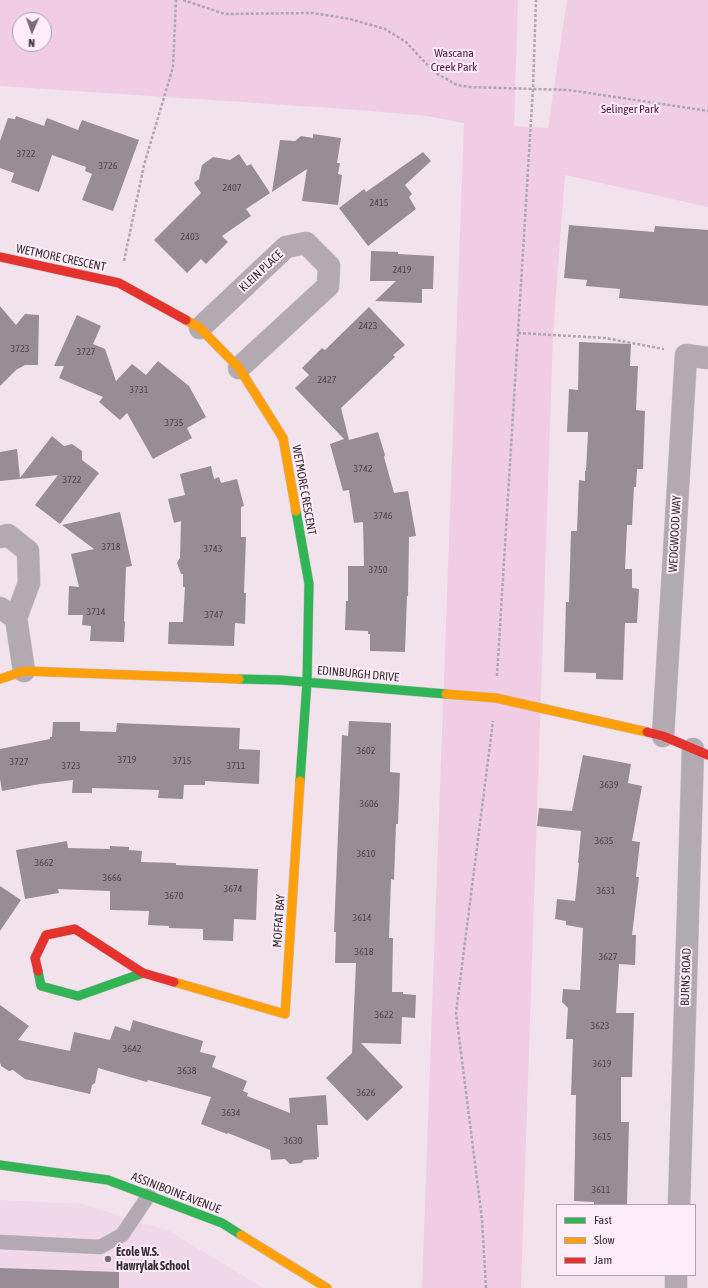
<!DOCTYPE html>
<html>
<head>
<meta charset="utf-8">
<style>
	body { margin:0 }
	#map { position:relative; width:708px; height:1288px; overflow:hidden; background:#f1e2ec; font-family:"Asap Condensed",sans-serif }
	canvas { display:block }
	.legend { position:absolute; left:556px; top:1204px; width:140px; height:72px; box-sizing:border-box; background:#fdedf8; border:1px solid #aea1aa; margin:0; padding:5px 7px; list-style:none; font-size:12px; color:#382e35 }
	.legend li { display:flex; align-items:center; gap:8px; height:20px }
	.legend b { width:20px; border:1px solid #aea1aa }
	.north { position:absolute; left:12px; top:12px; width:40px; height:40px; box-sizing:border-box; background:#fdedf8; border:1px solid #aea1aa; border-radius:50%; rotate:182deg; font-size:11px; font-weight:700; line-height:16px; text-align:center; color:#382e35 }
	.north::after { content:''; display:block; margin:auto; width:14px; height:18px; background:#796d75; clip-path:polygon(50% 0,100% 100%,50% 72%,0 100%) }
</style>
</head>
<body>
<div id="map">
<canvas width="708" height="1288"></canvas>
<ul class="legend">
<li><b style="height:5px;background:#30b455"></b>Fast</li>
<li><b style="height:5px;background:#ff9f0a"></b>Slow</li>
<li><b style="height:5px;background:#e5322d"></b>Jam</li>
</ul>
<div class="north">N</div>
</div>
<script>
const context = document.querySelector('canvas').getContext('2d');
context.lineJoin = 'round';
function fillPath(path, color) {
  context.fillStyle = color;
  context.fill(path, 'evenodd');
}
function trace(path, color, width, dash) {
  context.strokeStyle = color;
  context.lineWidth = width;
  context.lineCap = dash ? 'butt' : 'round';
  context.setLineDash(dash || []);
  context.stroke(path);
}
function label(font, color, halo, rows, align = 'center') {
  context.font = font + ' "Asap Condensed",sans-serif';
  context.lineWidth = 4;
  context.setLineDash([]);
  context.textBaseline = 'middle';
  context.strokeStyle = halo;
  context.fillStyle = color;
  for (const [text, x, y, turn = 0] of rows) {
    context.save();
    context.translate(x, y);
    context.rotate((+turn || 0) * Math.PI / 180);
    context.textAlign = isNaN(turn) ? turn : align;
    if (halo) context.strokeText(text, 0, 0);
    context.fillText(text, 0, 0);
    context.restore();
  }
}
fillPath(new Path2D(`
	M 0,1200 L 82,1204 L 169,1231 L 263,1288 L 0,1288 Z`), '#f1d8e9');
fillPath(new Path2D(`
	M 0,0 L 518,0 L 514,126 L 548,128 L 567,0 L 708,0 L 708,207 L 565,175 L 553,335 L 521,1288 L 422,1288 L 464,123 L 427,116 L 347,109 L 0,86 ZM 20,20 L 44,20 L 44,44 L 20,44 Z`), '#f0cde5');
fillPath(new Path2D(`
	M 16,116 L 44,126 L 47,118 L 78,130 L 82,120 L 139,140 L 113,211 L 82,200 L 92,174 L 85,171 L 86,167 L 52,155 L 39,192 L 11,182 L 14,173 L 0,168 L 0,141 L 8,118 L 15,119 Z
	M 313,134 L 341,138 L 337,163 L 340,163 L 338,174 L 342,175 L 338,205 L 302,201 L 307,169 L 272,192 L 280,140 L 295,141 L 301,136 L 313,138 Z
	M 423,152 L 431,161 L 405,185 L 412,194 L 409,197 L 416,209 L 368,246 L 339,208 L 364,189 L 366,192 Z
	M 239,154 L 247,166 L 251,164 L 270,193 L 246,209 L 251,216 L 222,236 L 228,242 L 206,264 L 201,259 L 187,273 L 154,240 L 201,193 L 194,183 L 199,179 L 202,165 L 213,157 L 230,160 Z
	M 569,225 L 654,232 L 655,226 L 708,230 L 708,306 L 619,298 L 620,289 L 586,286 L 587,280 L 564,278 Z
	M 371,251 L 398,252 L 398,254 L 434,256 L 433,289 L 422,289 L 422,303 L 375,301 L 396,281 L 370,281 Z
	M 0,306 L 16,325 L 25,314 L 39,315 L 38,365 L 25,365 L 16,370 L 0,386 Z
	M 369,307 L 405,345 L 393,355 L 395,357 L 341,408 L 349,440 L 378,432 L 385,455 L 384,457 L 394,493 L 408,491 L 416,536 L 409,537 L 408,596 L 407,596 L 405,652 L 370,651 L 370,634 L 368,634 L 368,631 L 345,630 L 346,601 L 348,601 L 348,566 L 364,566 L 363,522 L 354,523 L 349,490 L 343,491 L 330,444 L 344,439 L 295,388 L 309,375 L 302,368 L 322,348 L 325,350 Z
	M 77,315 L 101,326 L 93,344 L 105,349 L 116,381 L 132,364 L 146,375 L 158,361 L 189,386 L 206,417 L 187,428 L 192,438 L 153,459 L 127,413 L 120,420 L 99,402 L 103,397 L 59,378 L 64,366 L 54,366 Z
	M 579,342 L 631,344 L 630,366 L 638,366 L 636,410 L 645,411 L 643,469 L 637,469 L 636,487 L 634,487 L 632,525 L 627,525 L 625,569 L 632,569 L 632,588 L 639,589 L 637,623 L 625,623 L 623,680 L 596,679 L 596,673 L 564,672 L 566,602 L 569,602 L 571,531 L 577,531 L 579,480 L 585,481 L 585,471 L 586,471 L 588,432 L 567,432 L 569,389 L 578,390 Z
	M 52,436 L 64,446 L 72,444 L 82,451 L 82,460 L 99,473 L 60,524 L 35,505 L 58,475 L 0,481 L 0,452 L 17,449 L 20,478 Z
	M 211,466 L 214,479 L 219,477 L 221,483 L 237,479 L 244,506 L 241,507 L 241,537 L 246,537 L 244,593 L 246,593 L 245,624 L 235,623 L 234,646 L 168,644 L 169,622 L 183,622 L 185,587 L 183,587 L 183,574 L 181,574 L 177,563 L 180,558 L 181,521 L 174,523 L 168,499 L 185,495 L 180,474 Z
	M 120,512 L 132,566 L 126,567 L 124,621 L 125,622 L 124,642 L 90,641 L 91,626 L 82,625 L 83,615 L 68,615 L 69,586 L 79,587 L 71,554 L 94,549 L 62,525 Z
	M 349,721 L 391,723 L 390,772 L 400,773 L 398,824 L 396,824 L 394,880 L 391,879 L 389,938 L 393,938 L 392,992 L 403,992 L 403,994 L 416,995 L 415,1018 L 402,1017 L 401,1044 L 361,1043 L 403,1087 L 367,1121 L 326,1078 L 352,1053 L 356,963 L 335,963 L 336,932 L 334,932 L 342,735 L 348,736 Z
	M 53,722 L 80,722 L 80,731 L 116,732 L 117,723 L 240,728 L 239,749 L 260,750 L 259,784 L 205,781 L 205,785 L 184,785 L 183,799 L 158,798 L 159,790 L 92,788 L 92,793 L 72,793 L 73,780 L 40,784 L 2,791 L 0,779 L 0,749 L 50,739 L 50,737 L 52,737 Z
	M 583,755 L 631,764 L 628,783 L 642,786 L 632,841 L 640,842 L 636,877 L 639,877 L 632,935 L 636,935 L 635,965 L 619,964 L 616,1013 L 634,1013 L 632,1077 L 621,1077 L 621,1122 L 629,1122 L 627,1205 L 594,1205 L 594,1202 L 574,1201 L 576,1095 L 571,1095 L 573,1039 L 566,1039 L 568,1008 L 562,1002 L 563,989 L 580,990 L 583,928 L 566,925 L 566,921 L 555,919 L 557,899 L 575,901 L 579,863 L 578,863 L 581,831 L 537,826 L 539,808 L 572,811 Z
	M 67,841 L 68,848 L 110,849 L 110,846 L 129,847 L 129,850 L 142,851 L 141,862 L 176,863 L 176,865 L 258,869 L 256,920 L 234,919 L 233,941 L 203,940 L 203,929 L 169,928 L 169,926 L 148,925 L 149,911 L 110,910 L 110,891 L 58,889 L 59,893 L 25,899 L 16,850 Z
	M 0,886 L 21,900 L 0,931 Z
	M 0,1005 L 29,1026 L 18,1040 L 70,1051 L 74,1032 L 110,1040 L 115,1026 L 130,1031 L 133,1020 L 203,1041 L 200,1052 L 216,1056 L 212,1067 L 247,1081 L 243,1091 L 248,1093 L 247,1096 L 290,1113 L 289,1098 L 326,1095 L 328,1125 L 317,1125 L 319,1157 L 317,1157 L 317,1159 L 304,1160 L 301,1163 L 290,1164 L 285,1159 L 271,1160 L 270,1150 L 228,1133 L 227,1134 L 201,1124 L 211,1097 L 148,1080 L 147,1082 L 98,1068 L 95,1083 L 92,1085 L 90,1094 L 25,1079 L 13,1070 L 9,1071 L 1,1066 L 1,1063 L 0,1065 Z
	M 0,1268 L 119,1272 L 119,1288 L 0,1288 Z`), '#988d95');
const lane = new Path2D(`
	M 0,1242 L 100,1247 L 122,1235 L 149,1195`);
const street = new Path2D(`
	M 200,328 L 286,247 L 306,243 L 329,266 L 328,286 L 239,368
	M 0,537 L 8,535 L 28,551 L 29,583 L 16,618 L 24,671
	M 0,608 L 16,618
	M 663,736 L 686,355 L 708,358
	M 679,1205 L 693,749
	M 676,1288 L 676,1275`);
const fast = new Path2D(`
	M 296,511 L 309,584 L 307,682 L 300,781
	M 239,679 L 281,680 L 446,694
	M 38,971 L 41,986 L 78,996 L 143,973
	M 0,1165 L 108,1180 L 222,1223 L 241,1235`);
const slow = new Path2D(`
	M 186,320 L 200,328 L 239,368 L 283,438 L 296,511
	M 0,679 L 24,671 L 239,679
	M 446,694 L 496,698 L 647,732
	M 174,982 L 285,1014 L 300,781
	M 241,1235 L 327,1288`);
const jam = new Path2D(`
	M 0,257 L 119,283 L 186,320
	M 647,732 L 663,736 L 708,755
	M 38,971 L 35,958 L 46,935 L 75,929 L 143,973 L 174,982`);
trace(lane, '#cac0c7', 15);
trace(street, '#cac0c7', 23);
trace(fast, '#cac0c7', 10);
trace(slow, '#cac0c7', 10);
trace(jam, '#cac0c7', 10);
trace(new Path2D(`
	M 183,0 L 225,14 L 313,13 L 350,19 L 385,29 L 406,42 L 434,72 L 457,85 L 469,87 L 569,90 L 708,111
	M 124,261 L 144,165 L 173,67 L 176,0
	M 518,333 L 605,338 L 664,349
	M 497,676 L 533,88 L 536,0
	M 486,1288 L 482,1219 L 456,1013 L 493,721`), '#b0a6ad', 2.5, [3, 2]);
trace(lane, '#b3a9b0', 14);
trace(street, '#b3a9b0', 22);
trace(fast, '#30b455', 9);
trace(slow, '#ff9f0a', 9);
trace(jam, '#e5322d', 9);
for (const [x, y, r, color] of [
	[108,1259,4,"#796d75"]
]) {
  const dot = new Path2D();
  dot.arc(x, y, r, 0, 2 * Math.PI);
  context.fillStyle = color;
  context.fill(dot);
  trace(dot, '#fdedf8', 1.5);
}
label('10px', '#50464d', null, [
	["3722",26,154],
	["3726",108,166],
	["2407",232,188],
	["2415",379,203],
	["2403",190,237],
	["2419",402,270],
	["2423",368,326],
	["3723",20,349],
	["3727",86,352],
	["2427",327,380],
	["3731",139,390],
	["3735",174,423],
	["3742",363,469],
	["3722",72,480],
	["3746",383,516],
	["3718",111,547],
	["3743",213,549],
	["3750",378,570],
	["3714",96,612],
	["3747",214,615],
	["3602",366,751],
	["3719",127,760],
	["3715",182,761],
	["3727",19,762],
	["3723",71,766],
	["3711",236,766],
	["3639",609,785],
	["3606",369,804],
	["3635",604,841],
	["3610",366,854],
	["3662",44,863],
	["3666",112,878],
	["3674",233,889],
	["3631",606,891],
	["3670",174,896],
	["3614",362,918],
	["3618",364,952],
	["3627",608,957],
	["3622",384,1015],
	["3623",600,1026],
	["3642",132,1049],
	["3619",602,1064],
	["3638",187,1071],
	["3626",366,1093],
	["3634",231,1113],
	["3615",602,1137],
	["3630",293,1141],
	["3611",601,1190]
]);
label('12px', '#551447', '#fdedf8', [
	["Wascana",454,53],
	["Creek Park",454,67],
	["Selinger Park",630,109]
]);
label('12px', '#382e35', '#fdedf8', [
	["WETMORE CRESCENT",61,258,12],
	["KLEIN PLACE",261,271,-43],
	["WETMORE CRESCENT",304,490,80],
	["WEDGWOOD WAY",675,534,-87],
	["EDINBURGH DRIVE",358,674,5],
	["MOFFAT BAY",279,921,-86],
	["BURNS ROAD",686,977,-88],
	["ASSINIBOINE AVENUE",176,1193,21]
]);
label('bold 12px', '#382e35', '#fdedf8', [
	["École W.S.",116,1252],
	["Hawrylak School",116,1266]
], 'left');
</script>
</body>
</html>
